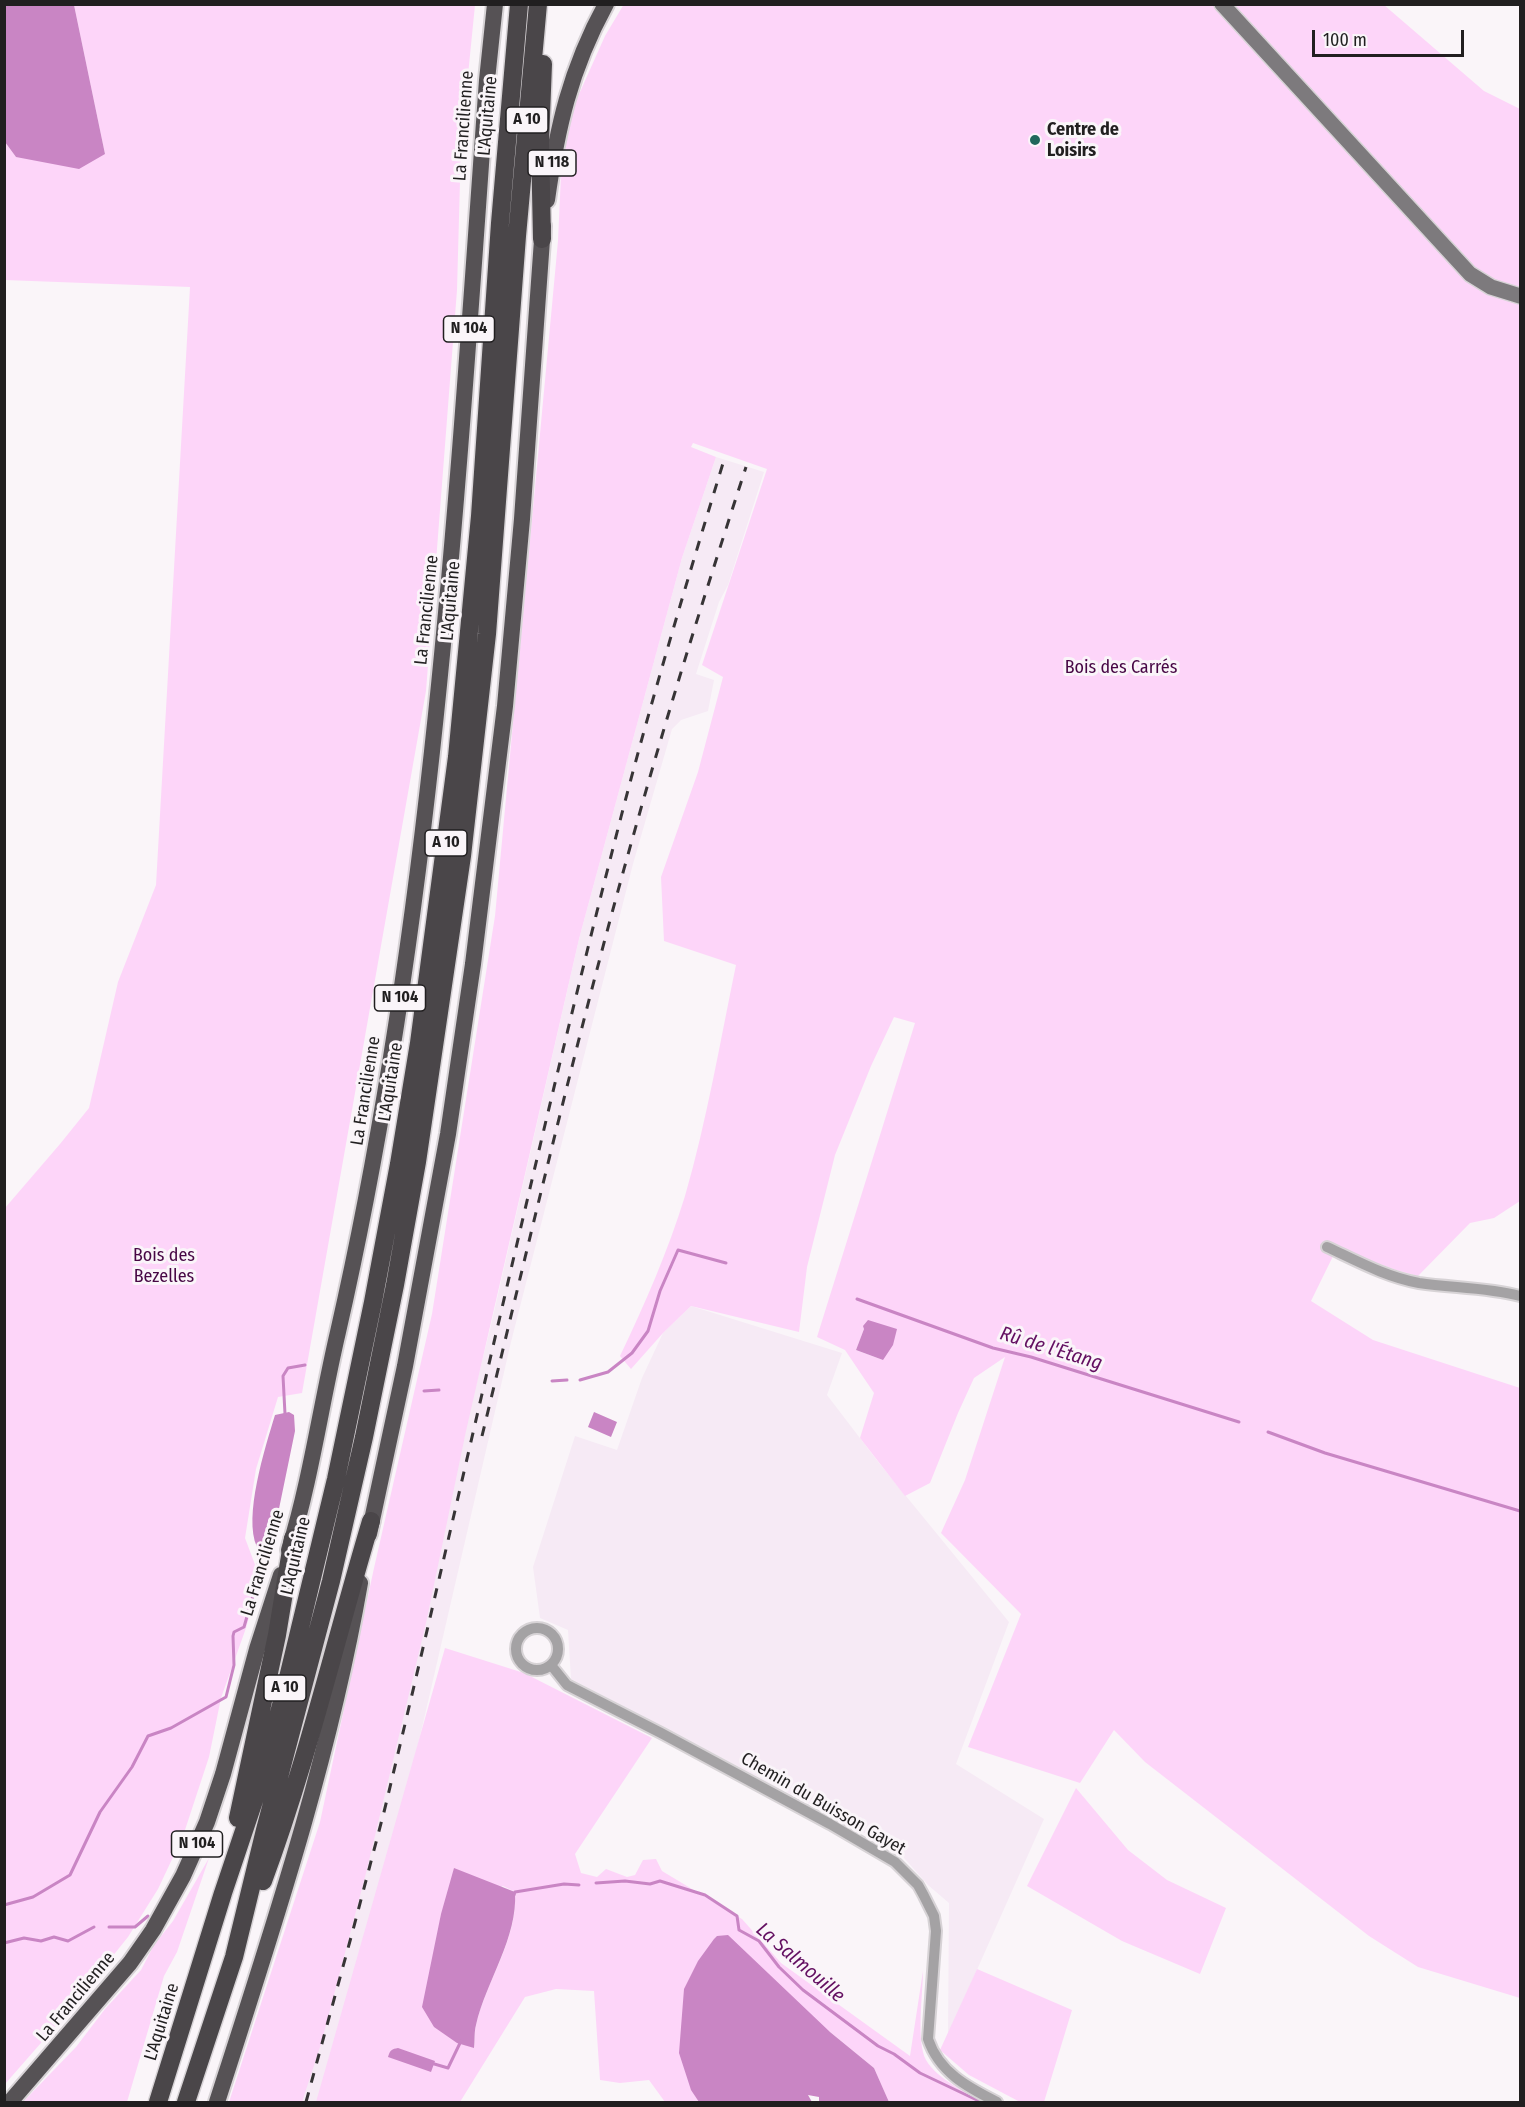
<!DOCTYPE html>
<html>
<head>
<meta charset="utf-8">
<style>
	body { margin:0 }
	#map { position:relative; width:1525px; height:2107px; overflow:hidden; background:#faf5f9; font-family:"Fira Sans Condensed",sans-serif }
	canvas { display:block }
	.frame { position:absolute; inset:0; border:6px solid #211f20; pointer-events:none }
	.scale { position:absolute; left:1312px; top:30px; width:152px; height:27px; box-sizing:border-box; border:3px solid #211f20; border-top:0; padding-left:8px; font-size:18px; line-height:21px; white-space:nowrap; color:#211f20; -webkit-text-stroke:4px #faf5f9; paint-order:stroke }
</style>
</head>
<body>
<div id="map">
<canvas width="1525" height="2107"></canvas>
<div class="frame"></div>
<div class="scale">100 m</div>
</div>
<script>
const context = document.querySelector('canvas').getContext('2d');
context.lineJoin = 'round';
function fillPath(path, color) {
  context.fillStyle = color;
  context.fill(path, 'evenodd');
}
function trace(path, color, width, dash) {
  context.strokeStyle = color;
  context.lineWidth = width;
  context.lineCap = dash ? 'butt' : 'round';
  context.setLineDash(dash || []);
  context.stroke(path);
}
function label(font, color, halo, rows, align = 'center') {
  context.font = font + ' "Fira Sans Condensed",sans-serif';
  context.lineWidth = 6;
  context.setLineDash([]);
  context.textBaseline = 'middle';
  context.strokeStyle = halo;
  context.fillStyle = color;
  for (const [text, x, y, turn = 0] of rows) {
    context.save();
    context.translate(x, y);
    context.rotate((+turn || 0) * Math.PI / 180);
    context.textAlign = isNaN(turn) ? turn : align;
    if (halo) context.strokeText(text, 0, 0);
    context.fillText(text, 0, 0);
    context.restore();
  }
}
fillPath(new Path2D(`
	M 716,457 L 764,472 L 728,585 L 719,602 L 696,674 L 714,680 L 708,711 L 681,720 L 672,729 L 633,864 L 511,1342 L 385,1888 L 325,2102 L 297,2102 L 491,1325 L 579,939 L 682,558 Z
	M 691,1306 L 842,1353 L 827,1395 L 879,1463 L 1009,1622 L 956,1764 L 1044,1819 L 948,2035 L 949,1903 L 928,1885 L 897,1850 L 571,1679 L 568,1630 L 540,1618 L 533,1567 L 575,1436 L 617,1450 L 642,1378 L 663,1333 Z`), '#f6eaf5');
fillPath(new Path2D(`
	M 624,4 L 1384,5 L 1484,91 L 1520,109 L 1520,1201 L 1494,1218 L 1470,1223 L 1418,1276 L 1396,1270 L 1337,1248 L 1311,1301 L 1373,1340 L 1520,1388 L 1520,1998 L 1418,1967 L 1369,1936 L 1145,1762 L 1114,1730 L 1080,1783 L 968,1747 L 1021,1614 L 941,1533 L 965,1480 L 1005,1357 L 974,1378 L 958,1413 L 930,1483 L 905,1496 L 860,1438 L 874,1393 L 845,1350 L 817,1337 L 915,1023 L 894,1017 L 871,1066 L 835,1155 L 807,1267 L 799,1332 L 691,1306 L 663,1333 L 631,1369 L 620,1356 C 645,1304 668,1251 685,1196 C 707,1120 720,1042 736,965 L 664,941 L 661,877 L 698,772 L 723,677 L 702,665 L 767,469 L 693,443 L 691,447 L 716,457 L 682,558 L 579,939 L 466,1431 L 426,1623 L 366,1873 L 321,2044 L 302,2102 L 229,2102 L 320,1822 L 374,1568 L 432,1314 L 495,916 L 558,241 L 563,130 L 605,36 ZM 864,1329 L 883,1360 L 856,1350 Z
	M 74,5 L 475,5 L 461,145 L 457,290 L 426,691 L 302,1393 L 278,1397 L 256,1469 L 245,1538 L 260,1578 L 246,1628 L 221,1698 L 209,1757 L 183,1836 L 158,1889 L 128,1937 L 62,2019 L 5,2084 L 5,1208 L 60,1144 L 89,1108 L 118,982 L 156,885 L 190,287 L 5,280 L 5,142 L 16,157 L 105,154 Z
	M 445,1648 L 524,1673 L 652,1738 L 575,1854 L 581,1873 L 597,1877 L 606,1869 L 627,1877 L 635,1875 L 643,1860 L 656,1859 L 662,1871 L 742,1919 L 781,1963 L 910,2056 L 923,1971 C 923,1992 916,2042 926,2060 C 938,2080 967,2093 988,2102 L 889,2102 L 874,2068 L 830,2032 L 699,2102 L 665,2102 L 649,2080 L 620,2083 L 600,2080 L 594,1991 L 556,1989 L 525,1997 L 460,2102 L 316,2102 ZM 503,1886 L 515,1892 C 518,1939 486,1981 476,2025 C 474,2033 475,2041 474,2048 L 466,2044 L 440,1928 L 441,1914 Z
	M 1076,1788 L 1128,1850 L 1167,1880 L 1226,1908 L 1200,1974 L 1122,1941 L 1027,1886 Z
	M 209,1858 L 177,1952 L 164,1976 L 127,2102 L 23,2102 L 76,2047 L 105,2009 L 141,1970 L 154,1945 L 173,1921 Z
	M 977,1969 L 1072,2010 L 1044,2102 L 1020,2102 L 969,2075 L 940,2050 Z`), '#fdd5f9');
fillPath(new Path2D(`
	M 5,4 L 74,5 L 105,154 L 79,169 L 16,157 L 5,142 Z
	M 868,1320 L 897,1329 L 893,1345 L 883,1360 L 856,1350 L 864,1329 L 863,1326 Z
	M 289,1412 L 294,1415 L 295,1431 L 274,1533 L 268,1546 L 257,1547 C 243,1517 265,1448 275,1415 Z
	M 594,1412 L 617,1422 L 611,1437 L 588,1427 Z
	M 454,1868 L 515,1892 C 518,1938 486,1981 476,2025 C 474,2032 475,2041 474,2048 L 457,2043 L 434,2027 L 422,2007 L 441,1914 Z
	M 728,1935 L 830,2032 L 874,2068 L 889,2102 L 819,2102 L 819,2097 L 808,2095 L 812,2102 L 699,2102 L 691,2090 L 679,2053 L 684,1989 L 698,1961 L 714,1939 L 717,1936 Z
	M 398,2048 L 435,2061 L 431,2072 L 388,2057 C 390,2050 392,2049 398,2048 Z`), '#c985c4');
trace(new Path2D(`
	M 857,1299 L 993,1348 L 1031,1357 L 1239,1422
	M 580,1380 L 608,1372 L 632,1353 L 648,1331 L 660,1291 L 678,1250 L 726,1263
	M 552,1381 L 567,1380
	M 424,1391 L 439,1390
	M 285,1414 L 283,1376 L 288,1368 L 305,1365
	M 1268,1432 L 1325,1453 L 1520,1511
	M 596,1883 L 625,1881 L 650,1884 L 660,1881 L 705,1895 L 737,1916 L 739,1930 L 759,1941 L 779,1967 L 803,1990 L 878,2046 L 894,2054 L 920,2073 L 981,2102
	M 514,1895 L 515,1892 L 564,1884 L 579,1885
	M 4,1905 L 33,1897 L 70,1875 L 100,1812 L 132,1767 L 148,1736 L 171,1728 L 226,1697 L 234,1665 L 233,1636 L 234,1632 L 244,1627 L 256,1585 L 260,1545
	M 109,1927 L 135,1927 L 148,1916
	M 4,1943 L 24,1938 L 41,1941 L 54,1937 L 68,1941 L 94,1927
	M 431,2063 L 448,2068 L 461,2041`), '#c985c4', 3);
const minor = new Path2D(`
	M 1327,1247 C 1357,1261 1386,1277 1419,1283 C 1453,1288 1487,1287 1520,1296
	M516 1649a21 21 0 1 1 42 0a21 21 0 1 1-42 0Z
	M 551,1665 L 567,1685 L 661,1733 L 830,1824 L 895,1862 L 918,1885 L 924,1896 L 934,1916 L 936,1931 L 928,2039 C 939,2072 967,2087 997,2102`);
const secondary = new Path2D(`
	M 1222,4 L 1470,274 L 1491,287 L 1520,296`);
const trunk = new Path2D(`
	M 547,200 C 557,128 570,70 606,4
	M 369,1534 L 405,1366 L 448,1134 L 473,964 L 505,706 L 522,519 L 543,226
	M 289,1550 C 311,1479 321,1404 338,1332 C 432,921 457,500 487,80 L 495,4
	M 10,2102 L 130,1963 L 153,1930 L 183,1876 L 207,1822 L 223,1774 L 257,1649 L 281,1575
	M 217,2102 C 272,1931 329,1761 360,1583`);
const motorway = new Path2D(`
	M 542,239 L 540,143 L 543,64
	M 238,1818 L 277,1635 L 293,1538
	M 263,1881 C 307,1763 335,1641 371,1521
	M 158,2102 L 223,1893 L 259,1786 L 284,1694 L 336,1479 L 373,1302 L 399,1164 L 419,1043 L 457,757 L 480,516 L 500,223 L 519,4
	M 186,2102 L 234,1957 L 265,1830 L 331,1581 L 364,1437 L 395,1285 L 417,1162 L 462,856 L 487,634 L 517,236 L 538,4`);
trace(minor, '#d7d3d6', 14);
trace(secondary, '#d7d3d6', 18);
trace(trunk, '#d7d3d6', 20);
trace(motorway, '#d7d3d6', 21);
trace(minor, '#a4a2a4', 10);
trace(secondary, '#7d7a7d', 15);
trace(trunk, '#565255', 16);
trace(motorway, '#4a4649', 18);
trace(new Path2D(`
	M 482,1436 C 532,1230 580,1023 638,819 C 671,701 708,584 746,467
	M 306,2102 L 353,1930 L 384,1812 C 464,1480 536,1147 621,817 C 652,697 688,578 724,460`), '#373436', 3, [10, 10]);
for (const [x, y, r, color] of [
	[1035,140,6,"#20675b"]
]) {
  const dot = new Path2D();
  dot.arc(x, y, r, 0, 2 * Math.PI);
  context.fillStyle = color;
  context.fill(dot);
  trace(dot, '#faf5f9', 2);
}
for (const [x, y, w] of [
	[527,120,42],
	[552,163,48],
	[469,329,51],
	[446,843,42],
	[400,998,51],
	[285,1688,42],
	[197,1844,51]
]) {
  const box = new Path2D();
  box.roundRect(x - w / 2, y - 13, w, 26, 4.5);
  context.fillStyle = '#faf5f9';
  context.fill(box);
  trace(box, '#211f20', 1.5);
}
label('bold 16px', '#211f20', null, [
	["A 10",527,120],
	["N 118",552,163],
	["N 104",469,329],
	["A 10",446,843],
	["N 104",400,998],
	["A 10",285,1688],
	["N 104",197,1844]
]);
label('18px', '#211f20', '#faf5f9', [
	["L'Aquitaine",488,116,-85],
	["La Francilienne",464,126,-86],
	["L'Aquitaine",451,601,-85],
	["La Francilienne",427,610,-84],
	["L'Aquitaine",391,1082,-81],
	["La Francilienne",366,1091,-81],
	["L'Aquitaine",296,1556,-77],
	["La Francilienne",263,1563,-73],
	["Chemin du Buisson Gayet",823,1804,30],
	["La Francilienne",76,1997,-50],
	["L'Aquitaine",162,2022,-73]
]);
label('bold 18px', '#211f20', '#faf5f9', [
	["Centre de",1047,130],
	["Loisirs",1047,151]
], 'left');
label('18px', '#470745', '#faf5f9', [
	["Bois des Carrés",1121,668],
	["Bois des",164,1256],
	["Bezelles",164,1277]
]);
label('italic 20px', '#630f61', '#faf5f9', [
	["Rû de l'Étang",1051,1349,17],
	["La Salmouille",800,1963,41]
]);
</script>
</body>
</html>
